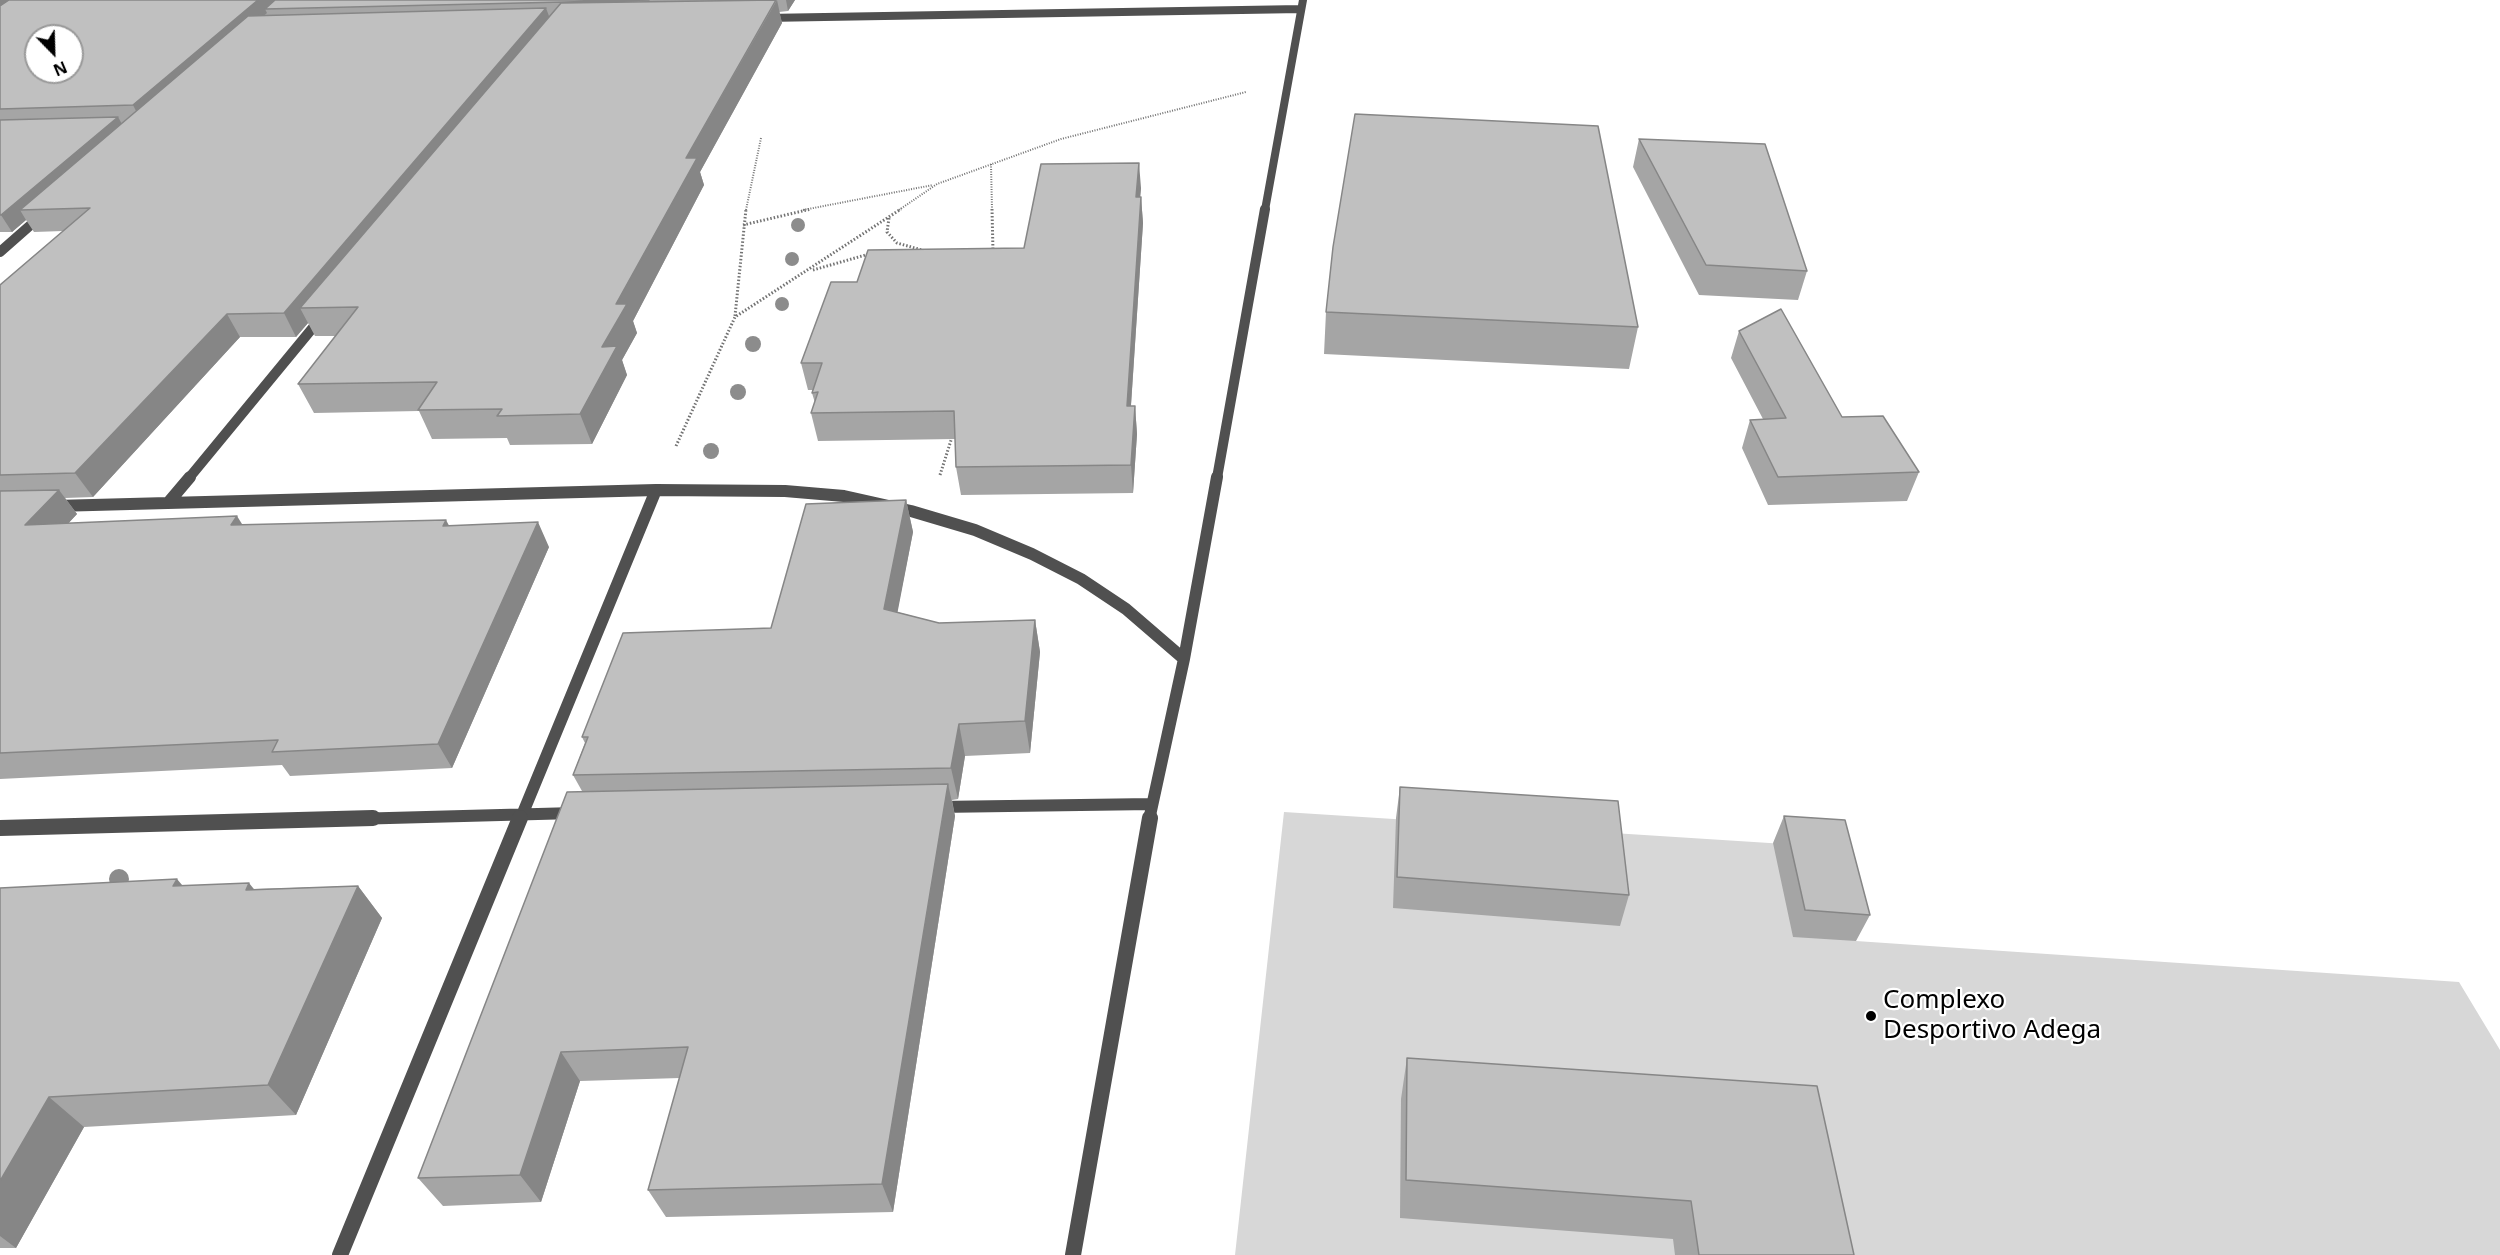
<!DOCTYPE html>
<html>
<head>
<meta charset="utf-8">
<style>
	body { margin:0 }
	#map { position:relative; width:2500px; height:1255px; overflow:hidden; background:#fff; font-family:"Noto Sans",sans-serif }
	canvas { display:block }
	.north { position:absolute; left:24px; top:24px; width:60px; height:60px; box-sizing:border-box; background:#fff; border:2px solid #999; border-radius:50%; rotate:157deg; font-size:16px; font-weight:700; line-height:24px; text-align:center; color:#000 }
	.north::after { content:''; display:block; margin:auto; width:21px; height:27px; background:#000; clip-path:polygon(50% 0,100% 100%,50% 72%,0 100%) }
</style>
</head>
<body>
<div id="map">
<canvas width="2500" height="1255"></canvas>
<div class="north">N</div>
</div>
<script>
const context = document.querySelector('canvas').getContext('2d');
context.lineJoin = 'round';
function fillPath(path, color) {
  context.fillStyle = color;
  context.fill(path, 'evenodd');
}
function trace(path, color, width, dash) {
  context.strokeStyle = color;
  context.lineWidth = width;
  context.lineCap = dash ? 'butt' : 'round';
  context.setLineDash(dash || []);
  context.stroke(path);
}
function label(font, color, halo, rows, align = 'center') {
  context.font = font + ' "Noto Sans",sans-serif';
  context.lineWidth = 4.5;
  context.setLineDash([]);
  context.textBaseline = 'middle';
  context.strokeStyle = halo;
  context.fillStyle = color;
  for (const [text, x, y, turn = 0] of rows) {
    context.save();
    context.translate(x, y);
    context.rotate((+turn || 0) * Math.PI / 180);
    context.textAlign = isNaN(turn) ? turn : align;
    if (halo) context.strokeText(text, 0, 0);
    context.fillText(text, 0, 0);
    context.restore();
  }
}
fillPath(new Path2D(`
	M 1284,812 L 1832,847 L 1856,941 L 2459,982 L 2500,1050 L 2500,1255 L 1235,1255 Z`), '#d7d7d7');
trace(new Path2D(`
	M 991,164 L 992,210
	M 746,210 L 761,138
	M 803,210 L 933,185
	M 899,210 L 937,184 L 1061,139 L 1246,92`), '#727272', 2, [1, 1.5]);
trace(new Path2D(`
	M 992,209 L 993,252
	M 889,218 L 887,232 L 897,243 L 922,250
	M 743,225 L 811,209
	M 813,270 L 869,254
	M 735,316 L 746,209
	M 676,446 L 735,317 L 901,209
	M 940,475 L 953,434`), '#727272', 3, [1.5, 2]);
trace(new Path2D(`
	M 765,18 L 1301,9
	M 1265,210 L 1303,0`), '#505050', 8);
trace(new Path2D(`
	M 0,252 L 42,215
	M 189,478 L 320,319
	M 1217,478 L 1265,209`), '#505050', 10);
trace(new Path2D(`
	M 168,503 L 190,477
	M 55,506 L 656,490 L 785,491 L 844,496 L 911,511 L 975,530 L 1032,554 L 1081,579 L 1126,609 L 1184,659
	M 937,807 L 1152,804
	M 315,820 L 575,813
	M 520,820 L 656,490
	M 1149,820 L 1184,659 L 1217,477`), '#505050', 12);
trace(new Path2D(`
	M 0,828 L 373,818
	M 340,1255 L 520,818
	M 1073,1255 L 1150,818`), '#505050', 16);
context.fillStyle = '#8c8c8c';
for (const [x, y, r] of [
	[798,225,7],
	[792,259,7],
	[782,304,7],
	[753,344,8],
	[738,392,8],
	[711,451,8],
	[119,879,10]
]) {
  context.beginPath();
  context.arc(x, y, r, 0, 2 * Math.PI);
  context.fill();
}
fillPath(new Path2D(`
	M 0,0 L 795,0 L 788,11 L 779,12 L 782,23 L 700,172 L 704,185 L 633,321 L 637,333 L 622,360 L 627,375 L 592,444 L 510,445 L 507,438 L 432,439 L 419,411 L 314,413 L 298,384 L 336,336 L 315,336 L 308,323 L 296,337 L 240,337 L 93,497 L 65,498 L 77,514 L 68,523 L 449,526 L 549,547 L 452,768 L 290,776 L 282,765 L 0,779 L 0,285 L 63,231 L 34,232 L 26,220 L 12,232 L 0,232 Z
	M 1639,139 L 1807,271 L 1798,300 L 1699,295 L 1633,167 Z
	M 1141,188 L 1140,197 L 1141,197 L 1143,223 L 1131,406 L 1135,406 L 1137,434 L 1133,493 L 961,495 L 956,467 L 955,439 L 818,441 L 811,413 L 815,403 L 812,393 L 813,390 L 808,390 L 801,363 Z
	M 1326,312 L 1638,327 L 1629,369 L 1324,354 Z
	M 1739,331 L 1842,417 L 1919,472 L 1907,501 L 1768,505 L 1742,448 L 1750,420 L 1763,419 L 1731,358 Z
	M 906,500 L 913,532 L 897,612 L 939,623 L 1035,620 L 1040,652 L 1030,753 L 965,756 L 958,799 L 952,800 L 955,816 L 893,1212 L 666,1217 L 648,1190 L 680,1078 L 580,1081 L 541,1202 L 443,1206 L 418,1178 L 582,791 L 573,775 L 585,743 L 582,737 L 771,628 Z
	M 1400,787 L 1629,895 L 1620,926 L 1393,908 L 1396,818 Z
	M 1784,816 L 1870,915 L 1856,941 L 1793,937 L 1773,843 Z
	M 182,885 L 255,889 L 358,886 L 382,918 L 296,1115 L 84,1127 L 16,1248 L 0,1248 L 0,888 Z
	M 1407,1058 L 1854,1255 L 1675,1255 L 1673,1239 L 1400,1218 L 1401,1099 Z`), '#a5a5a5');
fillPath(new Path2D(`
	M 0,0 L 18,0 L 0,12 Z
	M 258,0 L 282,0 L 265,9 L 267,13 L 141,121 L 133,105 Z
	M 777,0 L 782,23 L 700,172 L 704,185 L 633,321 L 637,333 L 622,360 L 627,375 L 592,444 L 580,414 L 616,304 L 686,158 Z
	M 786,0 L 795,0 L 788,11 Z
	M 546,8 L 553,27 L 300,308 L 308,323 L 296,337 L 284,313 Z
	M 118,117 L 127,133 L 20,210 L 26,220 L 12,232 L 1,215 Z
	M 1139,163 L 1141,188 L 1138,223 L 1136,197 Z
	M 1141,197 L 1143,223 L 1129,434 L 1127,406 Z
	M 227,314 L 240,337 L 93,497 L 75,473 Z
	M 1135,406 L 1137,434 L 1133,493 L 1131,465 Z
	M 59,490 L 77,514 L 44,550 L 25,525 Z
	M 906,500 L 913,532 L 892,641 L 884,609 Z
	M 237,516 L 252,540 L 231,525 Z
	M 446,520 L 459,544 L 443,526 Z
	M 538,522 L 549,547 L 452,768 L 438,744 Z
	M 1035,620 L 1040,652 L 1030,753 L 1025,721 Z
	M 959,724 L 965,756 L 958,799 L 951,768 Z
	M 948,784 L 955,816 L 893,1212 L 882,1184 Z
	M 177,879 L 204,911 L 173,886 Z
	M 249,883 L 275,915 L 246,890 Z
	M 358,886 L 382,918 L 296,1115 L 268,1085 Z
	M 561,1052 L 580,1081 L 541,1202 L 520,1175 Z
	M 49,1097 L 84,1127 L 16,1248 L 0,1236 L 0,1181 Z`), '#868686');
const building = new Path2D(`
	M 9,0 L 258,0 L 133,105 L 0,109 L 0,6 ZM 36,36 L 72,36 L 72,72 L 36,72 Z
	M 275,0 L 649,0 L 265,9 Z
	M 776,0 L 686,158 L 697,158 L 616,304 L 627,304 L 602,347 L 617,346 L 580,414 L 497,416 L 502,409 L 418,410 L 437,382 L 298,384 L 358,307 L 300,308 L 561,3 Z
	M 546,8 L 284,313 L 227,314 L 75,473 L 0,475 L 0,285 L 90,208 L 20,210 L 248,16 Z
	M 1355,114 L 1598,126 L 1638,327 L 1326,312 L 1333,247 Z
	M 118,117 L 1,215 L 0,215 L 0,120 Z
	M 1639,139 L 1765,144 L 1807,271 L 1706,265 Z
	M 1139,163 L 1136,197 L 1141,197 L 1127,406 L 1135,406 L 1131,465 L 956,467 L 954,411 L 811,413 L 818,392 L 812,393 L 822,363 L 801,363 L 831,282 L 857,282 L 868,250 L 1024,248 L 1041,164 Z
	M 1781,309 L 1842,417 L 1883,416 L 1919,472 L 1778,477 L 1750,420 L 1786,418 L 1739,331 Z
	M 59,490 L 25,525 L 237,516 L 231,525 L 446,520 L 443,526 L 538,522 L 438,744 L 272,752 L 278,740 L 0,753 L 0,491 Z
	M 906,500 L 884,609 L 939,623 L 1035,620 L 1025,721 L 959,724 L 951,768 L 573,775 L 588,737 L 582,737 L 623,633 L 771,628 L 806,504 Z
	M 948,784 L 882,1184 L 648,1190 L 688,1047 L 561,1052 L 520,1175 L 418,1178 L 567,792 Z
	M 1400,787 L 1618,801 L 1629,895 L 1397,877 Z
	M 1784,816 L 1845,820 L 1870,915 L 1805,910 Z
	M 177,879 L 173,886 L 249,883 L 246,890 L 358,886 L 268,1085 L 49,1097 L 0,1181 L 0,888 Z
	M 1407,1058 L 1817,1086 L 1854,1255 L 1699,1255 L 1691,1201 L 1406,1180 Z`);
fillPath(building, '#c0c0c0');
trace(building, '#868686', 1.5);
for (const [x, y, r, color] of [
	[1871,1016,6,"#000"]
]) {
  const dot = new Path2D();
  dot.arc(x, y, r, 0, 2 * Math.PI);
  context.fillStyle = color;
  context.fill(dot);
  trace(dot, '#fff', 2);
}
label('26px', '#000', '#fff', [
	["Complexo",1883,1001],
	["Desportivo Adega",1883,1031]
], 'left');
</script>
</body>
</html>
